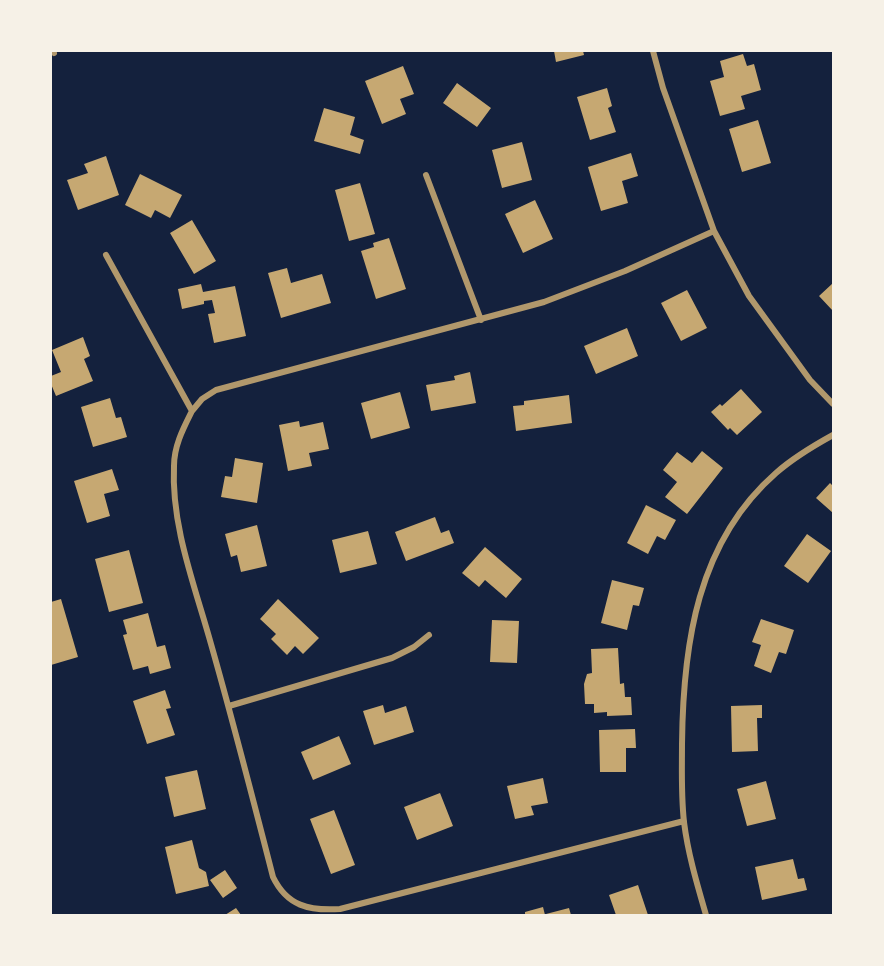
<!DOCTYPE html>
<html>
<head>
<meta charset="utf-8">
<style>
	body { margin:0 }
	#map { position:relative; width:884px; height:966px; overflow:hidden; background:#14213d; font-family:"Titillium Web",sans-serif }
	canvas { display:block }
	.frame { position:absolute; inset:0; border:52px solid #f6f1e7; pointer-events:none }
</style>
</head>
<body>
<div id="map">
<canvas width="884" height="966"></canvas>
<div class="frame"></div>
</div>
<script>
const context = document.querySelector('canvas').getContext('2d');
context.lineJoin = 'round';
function fillPath(path, color) {
  context.fillStyle = color;
  context.fill(path, 'evenodd');
}
function trace(path, color, width, dash) {
  context.strokeStyle = color;
  context.lineWidth = width;
  context.lineCap = dash ? 'butt' : 'round';
  context.setLineDash(dash || []);
  context.stroke(path);
}
fillPath(new Path2D(`
	M 554,51 L 583,51 L 584,55 L 556,62 Z
	M 743,54 L 747,66 L 754,64 L 761,90 L 741,96 L 745,109 L 720,116 L 710,81 L 724,77 L 720,61 Z
	M 403,66 L 414,94 L 400,99 L 406,114 L 382,124 L 365,81 Z
	M 457,83 L 491,108 L 477,127 L 443,103 Z
	M 607,88 L 612,106 L 608,108 L 616,132 L 590,140 L 577,97 Z
	M 324,108 L 355,117 L 350,135 L 364,140 L 360,154 L 314,141 Z
	M 758,120 L 771,163 L 742,172 L 729,129 Z
	M 522,142 L 532,180 L 502,188 L 492,150 Z
	M 631,153 L 638,176 L 622,181 L 628,203 L 601,211 L 588,167 Z
	M 106,156 L 119,195 L 78,210 L 67,180 L 88,173 L 84,164 Z
	M 140,174 L 182,195 L 170,218 L 155,210 L 151,218 L 125,205 Z
	M 360,183 L 375,234 L 349,241 L 335,190 Z
	M 535,200 L 553,239 L 523,253 L 505,214 Z
	M 192,220 L 216,261 L 194,274 L 170,233 Z
	M 389,238 L 406,289 L 376,299 L 361,251 L 374,247 L 373,243 Z
	M 287,268 L 291,283 L 322,274 L 331,303 L 281,318 L 268,273 Z
	M 833,283 L 833,311 L 819,296 Z
	M 201,284 L 203,292 L 235,286 L 246,336 L 214,343 L 208,314 L 215,313 L 212,300 L 204,301 L 204,304 L 182,309 L 178,289 Z
	M 687,290 L 707,328 L 681,341 L 661,303 Z
	M 627,328 L 638,356 L 596,374 L 584,346 Z
	M 83,337 L 90,356 L 84,359 L 93,381 L 56,396 L 51,384 L 51,376 L 61,372 L 52,350 Z
	M 470,372 L 476,403 L 431,411 L 426,385 L 455,380 L 454,376 Z
	M 741,389 L 762,412 L 737,435 L 730,428 L 728,430 L 711,412 L 720,404 L 722,406 Z
	M 400,392 L 410,428 L 371,439 L 361,403 Z
	M 569,395 L 572,423 L 516,431 L 513,406 L 524,405 L 524,401 Z
	M 110,398 L 116,418 L 121,417 L 127,437 L 93,447 L 81,407 Z
	M 299,421 L 300,427 L 323,422 L 329,449 L 309,453 L 312,466 L 288,471 L 279,425 Z
	M 702,451 L 723,468 L 687,514 L 665,497 L 677,482 L 663,470 L 677,452 L 692,463 Z
	M 235,458 L 263,463 L 257,503 L 221,497 L 225,476 L 232,477 Z
	M 112,469 L 119,490 L 104,494 L 110,516 L 87,523 L 74,481 Z
	M 830,483 L 833,486 L 833,513 L 816,498 Z
	M 646,505 L 676,520 L 665,540 L 657,536 L 648,554 L 627,543 Z
	M 435,517 L 441,533 L 449,530 L 454,543 L 406,561 L 395,532 Z
	M 257,525 L 267,566 L 241,572 L 237,555 L 231,557 L 225,534 Z
	M 368,531 L 377,564 L 340,573 L 332,540 Z
	M 807,534 L 831,551 L 808,583 L 784,566 Z
	M 485,547 L 522,579 L 506,598 L 485,580 L 479,587 L 462,573 Z
	M 129,550 L 143,603 L 109,612 L 95,559 Z
	M 612,580 L 644,588 L 639,606 L 633,605 L 627,630 L 601,623 Z
	M 61,599 L 78,657 L 51,665 L 51,602 Z
	M 278,599 L 319,638 L 303,654 L 295,646 L 287,655 L 271,639 L 276,634 L 260,619 Z
	M 148,613 L 157,647 L 165,645 L 171,668 L 150,674 L 148,666 L 133,670 L 123,635 L 127,634 L 123,620 Z
	M 761,619 L 794,630 L 786,654 L 779,652 L 771,673 L 754,666 L 761,645 L 752,642 Z
	M 492,620 L 519,621 L 517,663 L 490,662 Z
	M 618,648 L 620,684 L 624,683 L 625,697 L 631,697 L 632,715 L 607,716 L 607,712 L 594,713 L 594,704 L 585,704 L 584,684 L 587,674 L 592,673 L 591,649 Z
	M 165,690 L 171,708 L 166,709 L 175,735 L 147,744 L 133,701 Z
	M 383,705 L 385,713 L 406,706 L 414,732 L 374,745 L 363,711 Z
	M 762,705 L 762,718 L 757,718 L 758,751 L 732,752 L 731,706 Z
	M 635,729 L 636,748 L 626,748 L 626,772 L 600,772 L 599,730 Z
	M 339,736 L 351,764 L 313,780 L 301,752 Z
	M 197,770 L 206,809 L 174,817 L 165,777 Z
	M 543,778 L 548,803 L 531,806 L 534,815 L 515,819 L 507,786 Z
	M 766,781 L 776,819 L 747,826 L 737,789 Z
	M 440,793 L 453,826 L 417,840 L 404,807 Z
	M 334,810 L 355,865 L 331,874 L 310,819 Z
	M 192,840 L 199,868 L 206,872 L 209,886 L 176,894 L 165,847 Z
	M 793,859 L 798,879 L 804,878 L 807,890 L 762,900 L 755,867 Z
	M 225,870 L 237,888 L 223,898 L 210,880 Z
	M 638,885 L 648,915 L 616,915 L 609,895 Z
	M 543,907 L 545,915 L 525,915 L 525,912 Z
	M 236,908 L 241,915 L 225,915 Z
	M 569,908 L 571,915 L 546,915 L 546,914 Z`), '#c6a872');
trace(new Path2D(`
	M 53,51 L 54,53
	M 653,51 L 663,88 L 714,231 L 749,296 L 810,380 L 833,404
	M 426,175 L 481,320
	M 106,255 L 192,411 C 183,429 174,446 174,466 C 171,526 195,586 211,644 C 233,721 253,799 273,877 C 287,906 309,911 340,909 L 684,821
	M 192,411 L 202,399 L 216,390 L 544,302 L 625,271 L 714,231
	M 229,706 L 392,658 L 414,647 L 429,635
	M 706,915 C 697,884 688,854 684,822 C 681,796 682,770 682,744 C 683,645 697,542 776,473 C 793,458 813,446 833,435`), '#b1986c', 6);
</script>
</body>
</html>
